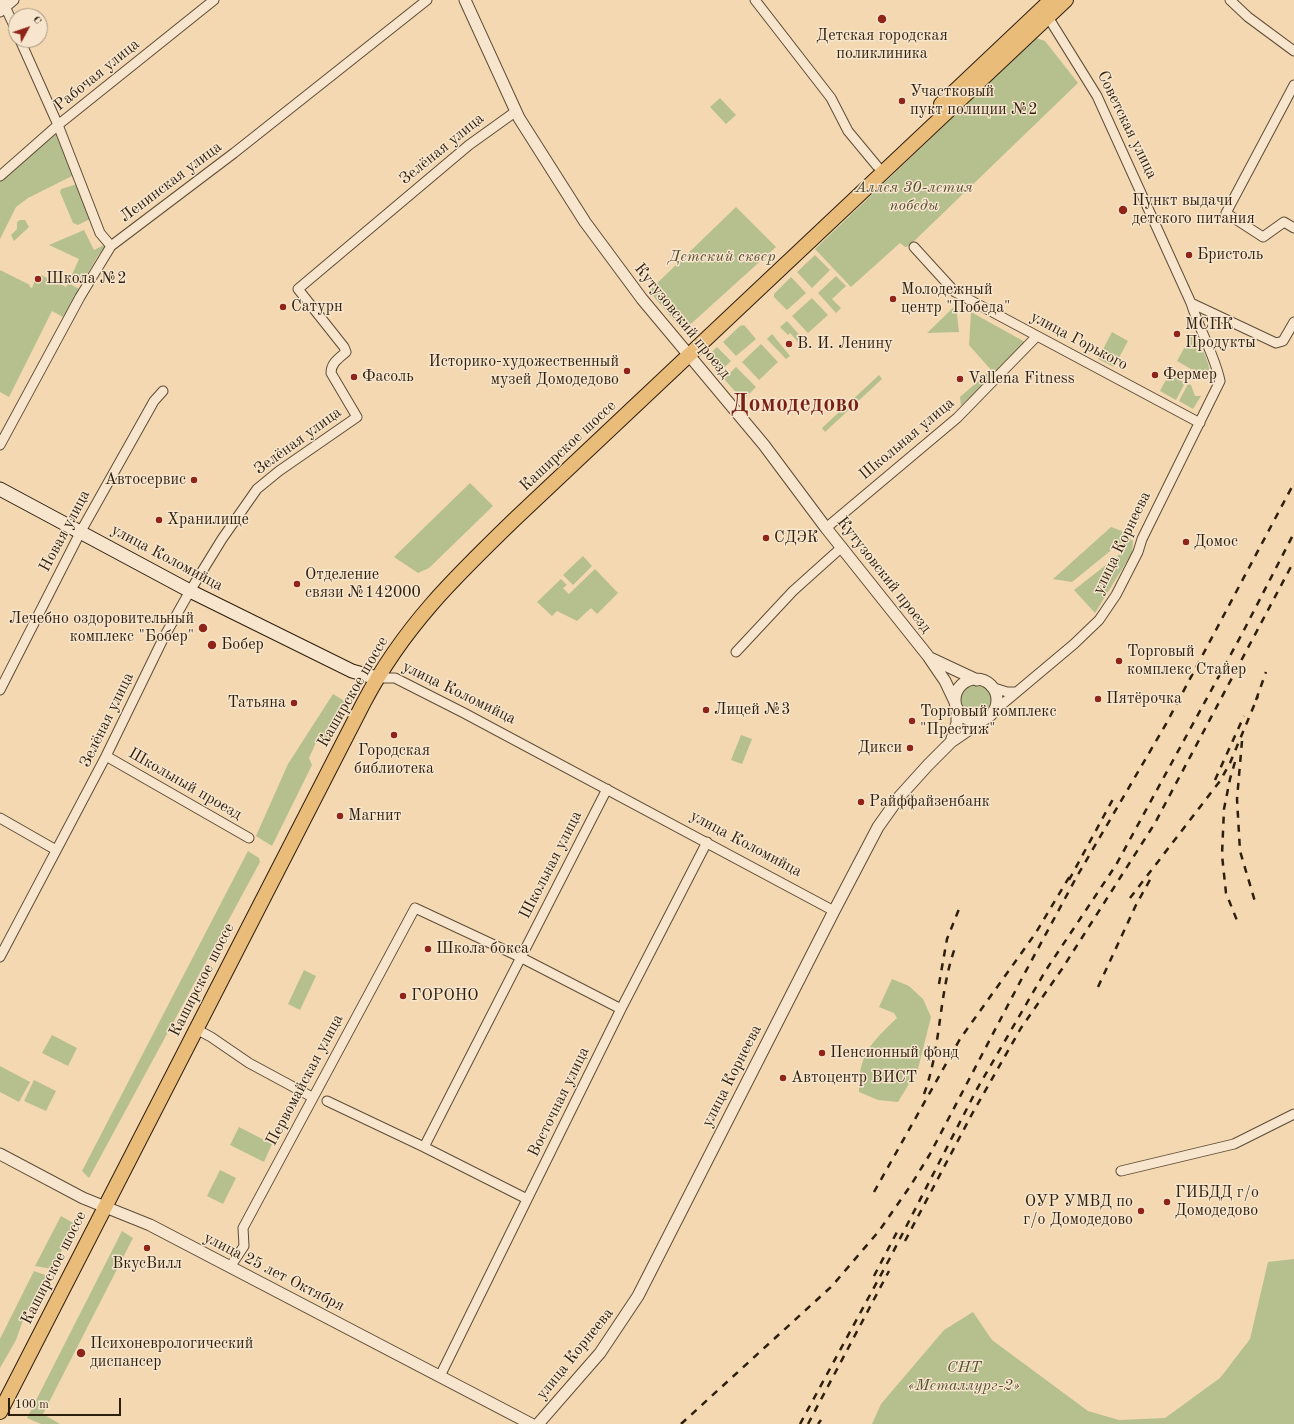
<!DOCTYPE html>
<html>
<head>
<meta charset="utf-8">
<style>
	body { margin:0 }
	#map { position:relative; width:1294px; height:1424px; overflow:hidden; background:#f3d8b2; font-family:"Old Standard TT",serif }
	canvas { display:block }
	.north { position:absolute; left:8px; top:8px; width:40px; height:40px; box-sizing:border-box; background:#f7e6cd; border:1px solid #a69680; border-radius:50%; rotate:50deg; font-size:11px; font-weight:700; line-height:16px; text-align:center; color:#2d1e0d }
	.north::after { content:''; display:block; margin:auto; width:14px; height:18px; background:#8f2418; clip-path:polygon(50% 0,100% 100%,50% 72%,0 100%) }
	.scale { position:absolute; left:8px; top:1398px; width:113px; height:18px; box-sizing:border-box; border:2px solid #2d1e0d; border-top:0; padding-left:5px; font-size:12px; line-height:14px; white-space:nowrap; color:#2d1e0d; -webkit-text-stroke:3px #f7e6cd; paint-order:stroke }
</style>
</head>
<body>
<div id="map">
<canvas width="1294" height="1424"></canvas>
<div class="north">С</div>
<div class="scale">100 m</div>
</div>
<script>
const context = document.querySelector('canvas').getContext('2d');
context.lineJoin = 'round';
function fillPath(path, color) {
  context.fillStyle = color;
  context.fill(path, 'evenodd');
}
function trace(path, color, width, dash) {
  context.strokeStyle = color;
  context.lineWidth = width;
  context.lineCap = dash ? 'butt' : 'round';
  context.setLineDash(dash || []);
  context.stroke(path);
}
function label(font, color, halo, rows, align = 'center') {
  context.font = font + ' "Old Standard TT",serif';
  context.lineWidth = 3;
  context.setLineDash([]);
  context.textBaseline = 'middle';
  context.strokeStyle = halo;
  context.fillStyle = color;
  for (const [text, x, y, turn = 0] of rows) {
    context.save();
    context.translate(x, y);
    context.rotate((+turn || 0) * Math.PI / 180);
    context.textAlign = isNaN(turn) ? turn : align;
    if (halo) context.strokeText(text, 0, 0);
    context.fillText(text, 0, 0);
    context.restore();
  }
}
fillPath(new Path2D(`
	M 1036,38 L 1045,41 L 1078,83 L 909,246 L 905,247 L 900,243 L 851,287 L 815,249 Z
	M 720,98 L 736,115 L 726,124 L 710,107 Z
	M 56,134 L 73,173 L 72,176 L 28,198 L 16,207 L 0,239 L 0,181 Z
	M 74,185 L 77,185 L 90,219 L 78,225 L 73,223 L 60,192 L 61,189 Z
	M 736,207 L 776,247 L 683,331 L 649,291 Z
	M 20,220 L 25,220 L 29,227 L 14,241 L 11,235 L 17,229 L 17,222 Z
	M 84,230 L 94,250 L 104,245 L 106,247 L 99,254 L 81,284 L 70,279 L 79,259 L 49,245 Z
	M 815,255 L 830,270 L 812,288 L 797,272 Z
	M 0,270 L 30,285 L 29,286 L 32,288 L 37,275 L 40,277 L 41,275 L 66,287 L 68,283 L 79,289 L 63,317 L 52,311 L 9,397 L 0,392 Z
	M 836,276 L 846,286 L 832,299 L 841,308 L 836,313 L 818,293 Z
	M 791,277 L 806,293 L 787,310 L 774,297 L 774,294 Z
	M 812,298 L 828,315 L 808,333 L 792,316 Z
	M 956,305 L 959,332 L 927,333 Z
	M 971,312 L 1025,342 L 961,406 L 960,397 L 991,370 L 969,345 Z
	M 787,321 L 805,341 L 801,345 L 790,333 L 788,335 L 780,327 Z
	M 744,325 L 756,339 L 736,356 L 723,342 L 740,326 Z
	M 1112,332 L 1128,341 L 1114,367 L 1098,359 Z
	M 772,334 L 790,356 L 786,359 L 767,339 Z
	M 1192,334 C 1201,344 1212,366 1210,380 L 1177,361 Z
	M 761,344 L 778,362 L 759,380 L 742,362 Z
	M 717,347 L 731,361 L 719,372 L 708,359 L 708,356 Z
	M 736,367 L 756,387 L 743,400 L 724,379 Z
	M 1169,374 L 1185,383 L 1176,400 L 1160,391 Z
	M 879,375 L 882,379 L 825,432 L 822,428 Z
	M 1188,384 L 1191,385 L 1195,396 L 1201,396 L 1193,409 L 1179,401 Z
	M 470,483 L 493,506 L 429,568 L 418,573 L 394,557 Z
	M 1111,527 L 1122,531 L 1133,541 L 1132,553 L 1095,613 L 1074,590 L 1125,550 L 1120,543 L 1072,582 L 1053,579 Z
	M 583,556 L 592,566 L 573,585 L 563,575 Z
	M 595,569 L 618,593 L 597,614 L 591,608 L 577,621 L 557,611 L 552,616 L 537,602 L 561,579 L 567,585 L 563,588 L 569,594 Z
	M959 700a17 17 0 1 1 34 0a17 17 0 1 1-34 0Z
	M 333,694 L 346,702 L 325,742 L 317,740 L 309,758 L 312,765 L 272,846 L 256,836 L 288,764 Z
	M 741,735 L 752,739 L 742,764 L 731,760 Z
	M 248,851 L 259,858 L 260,862 L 89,1178 L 82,1171 Z
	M 304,970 L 316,976 L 300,1010 L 288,1004 Z
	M 892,979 L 909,986 L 923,999 L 931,1017 L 918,1069 L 898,1102 L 878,1100 L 859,1092 C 858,1054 872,1042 897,1018 L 894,1013 L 879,1007 Z
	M 52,1035 L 77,1048 L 68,1066 L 42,1053 Z
	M 0,1066 L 30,1082 L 19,1102 L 0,1092 Z
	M 34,1080 L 56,1091 L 46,1111 L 24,1101 Z
	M 239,1127 L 272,1144 L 264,1162 L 230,1145 Z
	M 220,1170 L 236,1178 L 223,1204 L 207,1196 Z
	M 61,1216 L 75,1224 L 52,1269 L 35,1266 Z
	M 122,1231 L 133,1238 L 43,1414 L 60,1424 L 41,1424 L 27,1418 Z
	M 1294,1259 L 1294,1424 L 872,1424 L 881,1404 L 944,1330 L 973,1312 L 992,1340 L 1088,1411 L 1119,1420 L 1165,1418 L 1220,1378 L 1250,1339 L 1268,1262 Z
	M 34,1271 L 48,1276 L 26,1312 L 16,1340 L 0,1368 L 0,1339 Z`), '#b6c08f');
const minor = new Path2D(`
	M 2,0 L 16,30
	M 755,0 L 831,98 L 848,131 L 877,166
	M 1230,0 L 1248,17 L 1294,51
	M 0,12 L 14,0
	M 20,40 L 58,125 L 100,233 L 111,246
	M 1294,85 L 1226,213 L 1263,237 L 1284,222 L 1294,228
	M 0,176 L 58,125 L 214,0
	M 914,247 L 955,292 L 1200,423
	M 1191,303 L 1276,343 L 1283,341 L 1294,322
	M 0,445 L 80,297 L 111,246 L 234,153 L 427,0
	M 826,528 L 957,418 L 1037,336
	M 736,652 L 793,591 L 842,547
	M 377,678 L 395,678 L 464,713 L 834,911
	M 991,687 L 1007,692 L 1016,692
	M 0,690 L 81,531 L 154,401 L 163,391
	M 993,712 L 1074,644 L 1099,620 L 1116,595 L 1138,552 L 1142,539 L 1220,381 C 1215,356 1199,329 1191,303 L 1097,96 L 1048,17
	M 106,756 L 249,838
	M 0,818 L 56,850
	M 0,957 L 106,756 L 164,637 L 190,591 L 222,539 L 257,489 L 279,471 L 357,417 L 331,373 C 331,363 339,358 346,352 L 344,347 L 298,289 L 469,145 L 515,112
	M 196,1029 L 211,1037 L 249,1063 L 312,1097
	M 327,1101 L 424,1147 L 527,1199
	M 424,1147 L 607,789
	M 1121,1171 L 1234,1144 L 1294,1114
	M 230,1267 L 244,1246 L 243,1228 L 415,908 L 520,957 L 621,1009
	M 440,1376 L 621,1009 L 707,842`);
const tertiary = new Path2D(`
	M 465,0 L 519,118 L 585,222 L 642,299 L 764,445 L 826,528 L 928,656 L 945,681 L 955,702
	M 930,658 L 977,680
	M955 700a21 21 0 1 1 42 0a21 21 0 1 1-42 0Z
	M 951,742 L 957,723 L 957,708
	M 0,1154 L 83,1198 L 150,1225 L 531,1424
	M 538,1424 L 600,1353 L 638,1296 L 834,911 L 878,827 L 900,796 L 928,765 L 951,742 L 983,720`);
const secondary = new Path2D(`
	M 0,489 L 190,591 L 352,671 L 377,678`);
const primary = new Path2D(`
	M 941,104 L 1051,0
	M 0,1412 L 364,702 C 404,626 455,577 516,518 L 1066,0`);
trace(minor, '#5e4c36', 11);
trace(tertiary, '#5e4c36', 13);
trace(secondary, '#2d1e0d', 15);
trace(primary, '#2d1e0d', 16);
trace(minor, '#f7e6cd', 9);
trace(tertiary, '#f7e6cd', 11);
trace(secondary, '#f7e6cd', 13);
trace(primary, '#eabc79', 14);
trace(new Path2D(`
	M 1256,700 L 1266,672
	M 1242,741 L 1237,799 L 1240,851 L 1256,905
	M 1235,762 L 1230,779 L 1224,809 L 1222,855 L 1226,893 L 1238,923
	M 1215,780 L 1244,716
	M 1069,880 L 1113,799
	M 1130,898 L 1220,781 L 1230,763 L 1258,696
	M 939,984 L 947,939 L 959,909
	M 1098,987 L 1136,905 L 1151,878
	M 924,1094 C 942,1046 938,993 956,945
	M 874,1192 L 960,1039 L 1035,934 L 1071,874
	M 905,1241 L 972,1114 L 1021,1028 L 1062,969 L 1155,823 L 1294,561
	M 874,1276 L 898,1230
	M 681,1424 L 832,1286 L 879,1231 L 911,1185 L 930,1154 L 1020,982 L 1076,878 L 1166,724 L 1294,483
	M 800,1424 L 890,1258 L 977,1089 L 1046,970 L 1116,865 L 1243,632 L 1294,533
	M 808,1424 L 889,1271
	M 818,1424 L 821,1420`), '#2d1e0d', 2.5, [7, 7]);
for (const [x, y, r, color] of [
	[882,19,5,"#8f2418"],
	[902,101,4,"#8f2418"],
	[1123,210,5,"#8f2418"],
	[1189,255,4,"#8f2418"],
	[38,279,4,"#8f2418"],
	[893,299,4,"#8f2418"],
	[283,307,4,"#8f2418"],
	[1177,334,4,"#8f2418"],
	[789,344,4,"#8f2418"],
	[627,371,4,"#8f2418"],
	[1155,375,4,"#8f2418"],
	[354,377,4,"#8f2418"],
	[960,379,4,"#8f2418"],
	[194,480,4,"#8f2418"],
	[159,520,4,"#8f2418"],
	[766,538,4,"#8f2418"],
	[1186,542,4,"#8f2418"],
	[297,584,4,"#8f2418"],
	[203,628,5,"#8f2418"],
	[212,645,5,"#8f2418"],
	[1119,661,4,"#8f2418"],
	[1098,699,4,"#8f2418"],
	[294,703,4,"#8f2418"],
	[706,710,4,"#8f2418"],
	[912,721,4,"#8f2418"],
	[394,735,4,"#8f2418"],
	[910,748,4,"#8f2418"],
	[861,802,4,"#8f2418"],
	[340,816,4,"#8f2418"],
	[428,949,4,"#8f2418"],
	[403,996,4,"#8f2418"],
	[822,1053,4,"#8f2418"],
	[783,1078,4,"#8f2418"],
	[1167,1202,4,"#8f2418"],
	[1141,1211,4,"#8f2418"],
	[147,1248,4,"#8f2418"],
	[81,1353,5,"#8f2418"]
]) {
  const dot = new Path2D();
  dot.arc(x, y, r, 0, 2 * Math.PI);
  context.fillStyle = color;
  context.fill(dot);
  trace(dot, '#f7e6cd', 1.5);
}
label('16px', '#2d1e0d', '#f7e6cd', [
	["Детская городская",882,36,"center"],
	["поликлиника",882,54,"center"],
	["Участковый",910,92],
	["пукт полиции №2",910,110],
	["Пункт выдачи",1132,201],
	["детского питания",1132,219],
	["Бристоль",1197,255],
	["Школа №2",46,279],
	["Молодежный",901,290],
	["центр \"Победа\"",901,308],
	["Сатурн",291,307],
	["МСПК",1185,325],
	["Продукты",1185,343],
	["В. И. Ленину",797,344],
	["Историко-художественный",619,362,"right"],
	["музей Домодедово",619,380,"right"],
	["Фермер",1163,375],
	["Фасоль",362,377],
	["Vallena Fitness",968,379],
	["Автосервис",186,480,"right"],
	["Хранилище",167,520],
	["СДЭК",774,538],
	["Домос",1194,542],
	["Отделение",305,575],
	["связи №142000",305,593],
	["Лечебно оздоровительный",194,619,"right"],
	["комплекс \"Бобер\"",194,637,"right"],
	["Бобер",221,645],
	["Торговый",1127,652],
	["комплекс Стайер",1127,670],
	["Пятёрочка",1106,699],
	["Татьяна",286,703,"right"],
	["Лицей №3",714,710],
	["Торговый комплекс",920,712],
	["\"Престиж\"",920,730],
	["Дикси",902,748,"right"],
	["Городская",394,751,"center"],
	["библиотека",394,769,"center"],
	["Райффайзенбанк",869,802],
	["Магнит",348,816],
	["Школа бокса",436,949],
	["ГОРОНО",411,996],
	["Пенсионный фонд",830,1053],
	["Автоцентр ВИСТ",791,1078],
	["ГИБДД г/о",1175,1193],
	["Домодедово",1175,1211],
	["ОУР УМВД по",1133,1202,"right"],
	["г/о Домодедово",1133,1220,"right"],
	["ВкусВилл",147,1264,"center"],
	["Психоневрологический",90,1344],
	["диспансер",90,1362]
], 'left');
label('16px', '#2d1e0d', '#f7e6cd', [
	["Рабочая улица",97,75,-39],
	["Советская улица",1127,125,64],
	["Зелёная улица",442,149,-39],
	["Ленинская улица",171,182,-37],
	["Кутузовский проезд",682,321,51],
	["улица Горького",1079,341,28],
	["Школьная улица",907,439,-40],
	["Зелёная улица",298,441,-36],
	["Каширское шоссе",568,446,-43],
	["Новая улица",65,531,-62],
	["улица Корнеева",1122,543,-64],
	["улица Коломийца",167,558,28],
	["Кутузовский проезд",884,575,52],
	["Каширское шоссе",353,692,-60],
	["улица Коломийца",459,693,26],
	["Зелёная улица",107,720,-64],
	["Школьный проезд",185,784,30],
	["улица Коломийца",746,844,28],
	["Школьная улица",551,865,-63],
	["Каширское шоссе",202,980,-63],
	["улица Корнеева",732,1076,-63],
	["Первомайская улица",305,1080,-62],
	["Восточная улица",559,1102,-64],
	["Каширское шоссе",54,1268,-63],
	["улица 25 лет Октября",274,1272,27],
	["улица Корнеева",575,1354,-51]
]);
label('italic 16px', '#564f34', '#f7e6cd', [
	["Аллея 30-летия",914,188],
	["победы",914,206],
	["Детский сквер",722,257],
	["СНТ",964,1368],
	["«Металлург-2»",964,1386]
]);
label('bold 24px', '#7a1f14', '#f7e6cd', [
	["Домодедово",795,405]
]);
</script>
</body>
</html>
